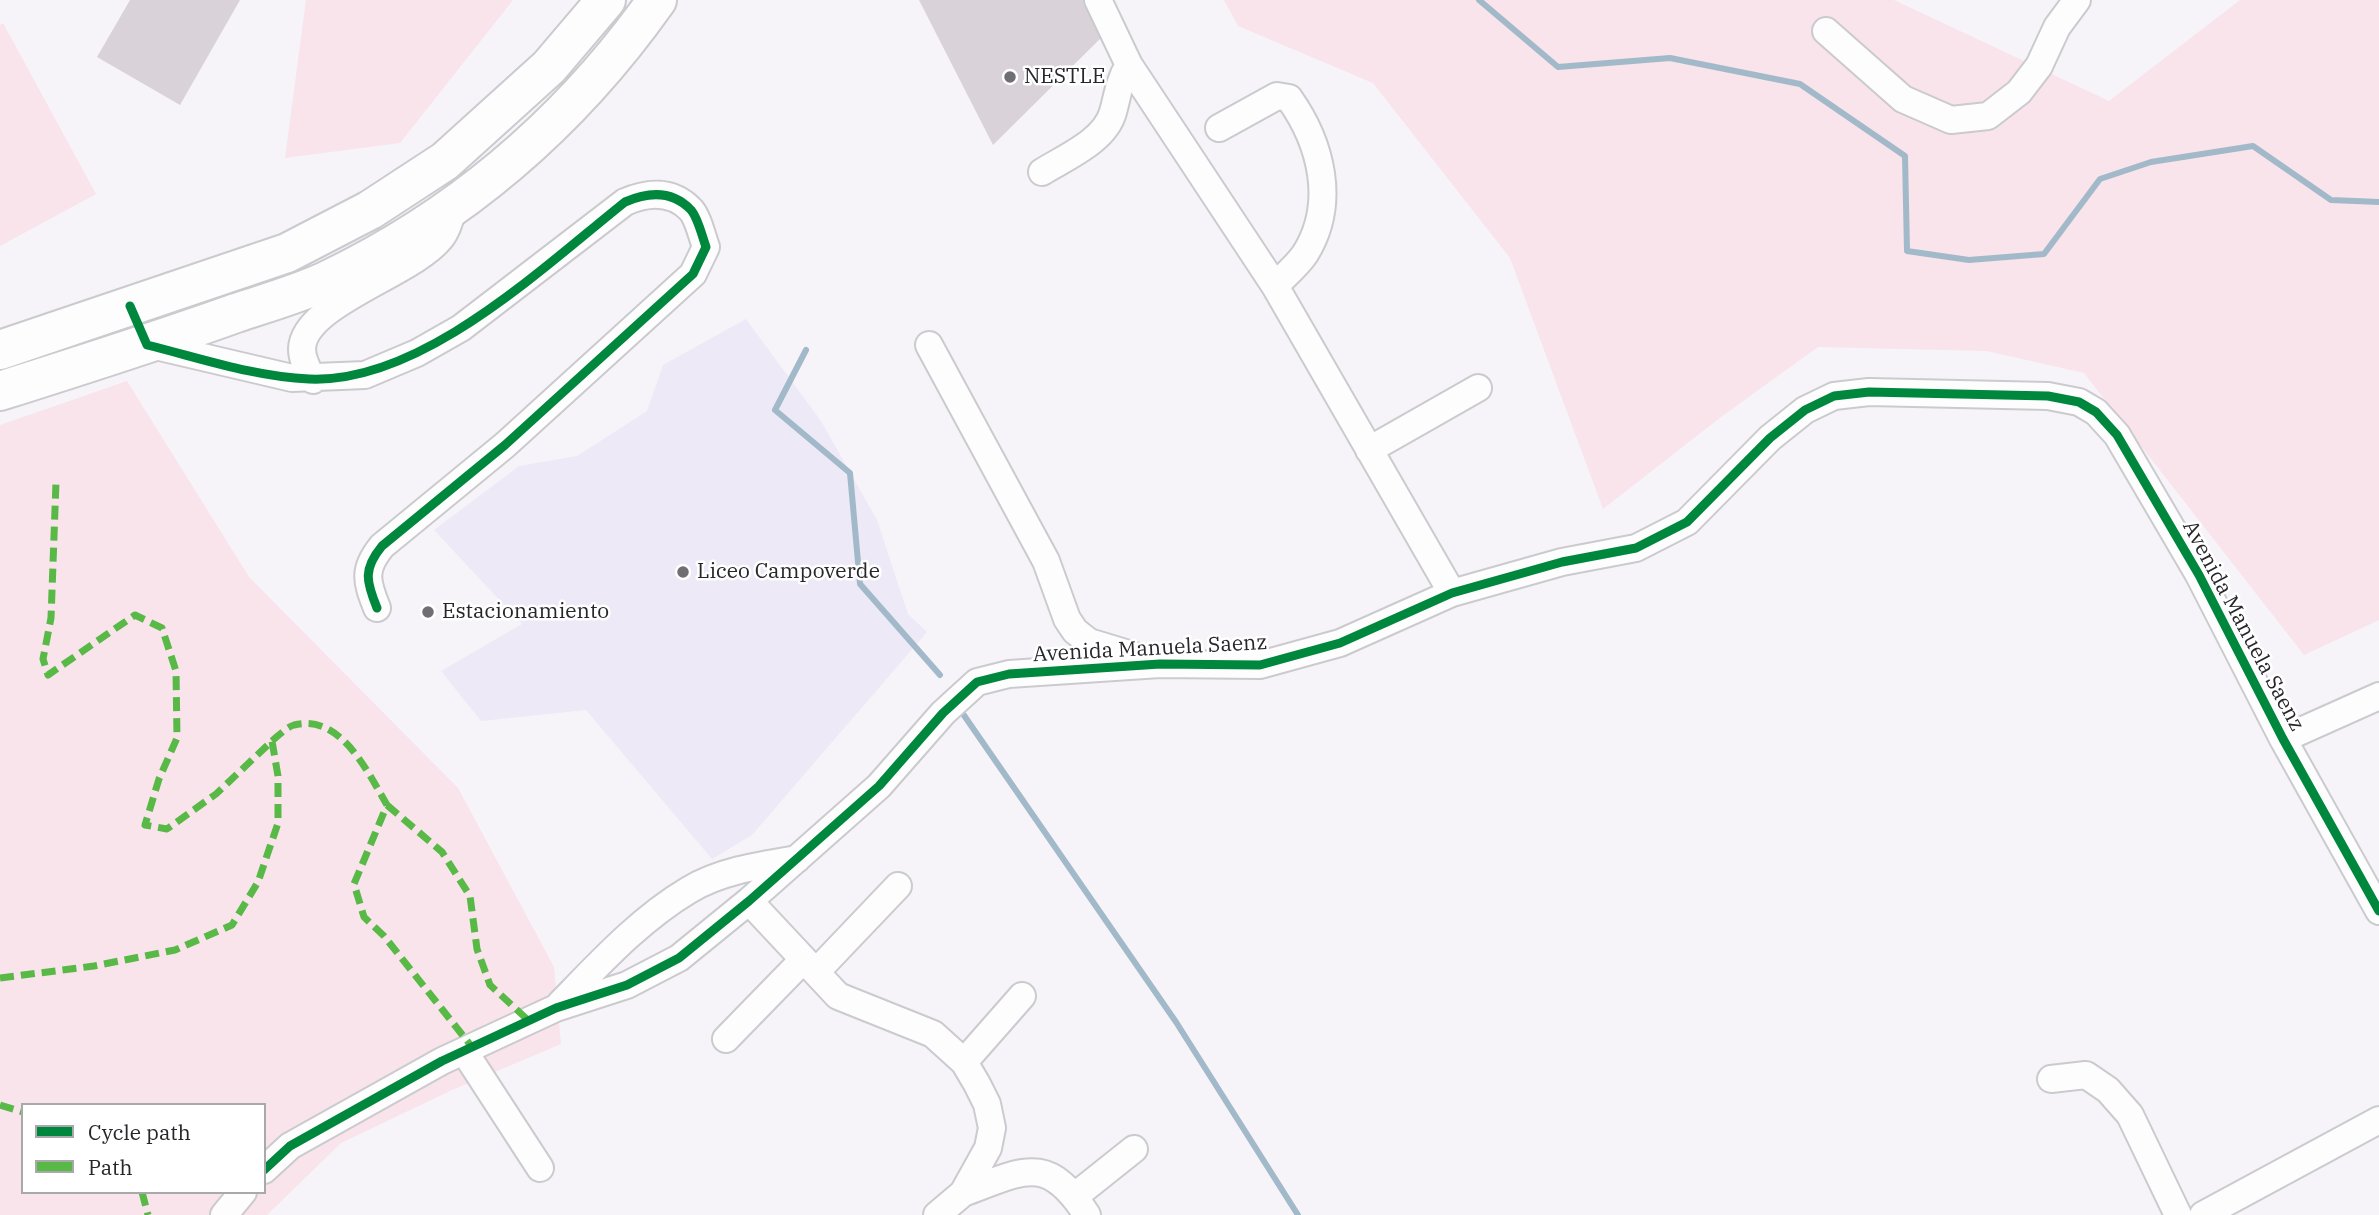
<!DOCTYPE html>
<html>
<head>
<meta charset="utf-8">
<style>
	body { margin:0 }
	#map { position:relative; width:2379px; height:1215px; overflow:hidden; background:#f6f4f9; font-family:"IBM Plex Serif",serif }
	canvas { display:block }
	.legend { position:absolute; left:21px; top:1103px; width:245px; height:91px; box-sizing:border-box; background:#fff; border:2px solid #a9a8aa; margin:0; padding:9px 12px; list-style:none; font-size:21px; color:#27262a }
	.legend li { display:flex; align-items:center; gap:14px; height:35px }
	.legend b { width:35px; border:2px solid #a9a8aa }
</style>
</head>
<body>
<div id="map">
<canvas width="2379" height="1215"></canvas>
<ul class="legend">
<li><b style="height:9px;background:#00873e"></b>Cycle path</li>
<li><b style="height:9px;background:#58b947"></b>Path</li>
</ul>
</div>
<script>
const context = document.querySelector('canvas').getContext('2d');
context.lineJoin = 'round';
function fillPath(path, color) {
  context.fillStyle = color;
  context.fill(path, 'evenodd');
}
function trace(path, color, width, dash) {
  context.strokeStyle = color;
  context.lineWidth = width;
  context.lineCap = dash ? 'butt' : 'round';
  context.setLineDash(dash || []);
  context.stroke(path);
}
function label(font, color, halo, rows, align = 'center') {
  context.font = font + ' "IBM Plex Serif",serif';
  context.lineWidth = 5;
  context.setLineDash([]);
  context.textBaseline = 'middle';
  context.strokeStyle = halo;
  context.fillStyle = color;
  for (const [text, x, y, turn = 0] of rows) {
    context.save();
    context.translate(x, y);
    context.rotate((+turn || 0) * Math.PI / 180);
    context.textAlign = isNaN(turn) ? turn : align;
    if (halo) context.strokeText(text, 0, 0);
    context.fillText(text, 0, 0);
    context.restore();
  }
}
fillPath(new Path2D(`
	M 746,319 L 821,421 L 877,520 L 908,614 L 927,632 L 752,835 L 712,859 L 586,710 L 481,721 L 441,671 L 522,624 L 434,530 L 519,466 L 577,456 L 647,411 L 663,365 Z`), '#ede9f6');
fillPath(new Path2D(`
	M 306,0 L 513,0 L 400,143 L 285,158 Z
	M 1224,0 L 1894,0 L 2109,101 L 2240,0 L 2379,0 L 2379,620 L 2304,655 L 2084,373 L 1987,351 L 1818,347 L 1721,417 L 1603,509 L 1510,258 L 1373,83 L 1238,26 Z
	M 3,23 L 96,194 L 0,246 L 0,25 Z
	M 127,381 L 249,577 L 458,788 L 554,967 L 561,1044 L 452,1090 L 341,1143 L 267,1215 L 0,1215 L 0,425 ZM 23,1105 L 264,1105 L 264,1192 L 23,1192 Z`), '#f8e4ea');
trace(new Path2D(`
	M 1479,0 L 1558,67 L 1670,58 L 1800,84 L 1905,156 L 1907,251 L 1969,260 L 2044,254 L 2100,179 L 2151,162 L 2253,146 L 2331,200 L 2379,202
	M 806,350 L 775,410 L 850,473 L 860,584 L 940,675
	M 961,711 L 1176,1022 L 1298,1215`), '#a1b9c9', 6);
fillPath(new Path2D(`
	M 130,0 L 240,0 L 180,105 L 97,57 Z
	M 919,0 L 1085,0 L 1105,34 L 993,145 Z`), '#d9d2d9');
const minor = new Path2D(`
	M 1098,0 L 1129,65 L 1275,286 L 1452,593
	M 1826,31 L 1903,99 L 1951,120 L 1988,116 L 2019,92 L 2039,66 L 2057,27 L 2077,0
	M 1219,128 L 1277,96 L 1289,98 C 1321,143 1337,203 1305,254 C 1297,266 1284,276 1275,286
	M 1042,172 C 1066,157 1105,141 1113,112 C 1118,94 1119,81 1129,65
	M 147,344 L 292,378 L 365,375 L 417,353 L 461,328 L 625,202 C 648,192 672,190 691,210 C 698,218 702,236 706,247 L 693,274 L 505,445 L 382,546 C 363,569 366,581 377,608
	M 929,345 L 1046,561 L 1067,619 L 1075,631 L 1089,642 L 1142,658
	M 313,380 C 308,370 302,360 302,349 C 303,304 412,274 440,239 C 447,231 450,219 453,209
	M 1369,450 L 1478,388
	M 2283,739 L 2379,696
	M 749,901 L 838,996 L 933,1034 L 964,1062 L 977,1084 L 987,1104 L 992,1128 L 988,1148 L 963,1193 L 937,1215
	M 816,972 L 898,886
	M 560,1004 C 599,964 640,919 689,890 C 720,871 761,865 797,859
	M 726,1039 L 803,960
	M 464,1051 L 540,1168
	M 964,1062 L 1022,996
	M 2051,1079 L 2086,1075 L 2108,1090 L 2130,1115 L 2178,1215
	M 264,1170 L 290,1146 L 442,1061 L 556,1008 L 627,985 L 679,958 L 749,901 L 879,786 L 943,713 L 977,682 L 1009,674 L 1160,664 L 1260,665 L 1340,643 L 1452,593 L 1562,562 L 1636,548 L 1687,522 L 1770,438 L 1805,410 L 1834,396 L 1869,392 L 2048,396 L 2079,402 L 2096,412 L 2117,435 L 2199,575 L 2283,739 L 2379,911
	M 963,1193 C 1023,1171 1047,1152 1087,1215
	M 1075,1196 L 1134,1149
	M 224,1215 L 243,1192
	M 2203,1215 L 2379,1120`);
const highway = new Path2D(`
	M 0,350 L 287,253 L 370,210 L 445,161 L 549,67 L 606,0
	M 0,391 C 79,366 158,341 236,313 C 266,303 298,294 326,281 C 462,216 570,123 657,0`);
trace(minor, '#cbcace', 30);
trace(highway, '#cbcace', 42);
trace(minor, '#fefdfe', 26);
trace(highway, '#fefdfe', 38);
trace(new Path2D(`
	M 272,741 C 278,736 287,727 294,725 C 341,713 368,773 387,805 L 354,884 L 364,917 L 384,936 L 472,1047
	M 387,805 L 442,852 L 470,896 L 477,949 L 490,985 L 529,1021
	M 0,978 L 94,966 L 175,950 L 232,925 L 258,882 L 278,823 L 278,776 L 272,741 L 216,794 L 167,829 L 145,825 L 159,779 L 177,738 L 176,671 L 162,628 L 135,615 L 48,675 L 43,659 L 51,618 L 56,482
	M 0,1105 L 23,1112
	M 142,1192 L 148,1215`), '#58b947', 7, [14, 7]);
trace(new Path2D(`
	M 130,306 L 147,345 C 200,358 255,377 309,379 C 421,384 542,268 625,202 C 648,192 672,190 691,210 C 698,218 702,236 706,247 L 693,274 L 505,445 L 382,546 C 363,569 366,581 377,608
	M 264,1170 L 290,1146 L 442,1061 L 556,1008 L 627,985 L 679,958 L 749,901 L 879,786 L 943,713 L 977,682 L 1009,674 L 1160,664 L 1260,665 L 1340,643 L 1452,593 L 1562,562 L 1636,548 L 1687,522 L 1770,438 L 1805,410 L 1834,396 L 1869,392 L 2048,396 L 2079,402 L 2096,412 L 2117,435 L 2199,575 L 2283,739 L 2379,911`), '#00873e', 9);
for (const [x, y, r, color] of [
	[1010,77,7,"#6f6e72"],
	[683,572,7,"#6f6e72"],
	[428,612,7,"#6f6e72"]
]) {
  const dot = new Path2D();
  dot.arc(x, y, r, 0, 2 * Math.PI);
  context.fillStyle = color;
  context.fill(dot);
  trace(dot, '#fff', 2.5);
}
label('21px', '#27262a', '#fff', [
	["NESTLE",1024,77],
	["Liceo Campoverde",697,572],
	["Estacionamiento",442,612]
], 'left');
label('21px', '#27262a', '#fff', [
	["Avenida Manuela Saenz",2243,626,62],
	["Avenida Manuela Saenz",1150,649,-3]
]);
</script>
</body>
</html>
